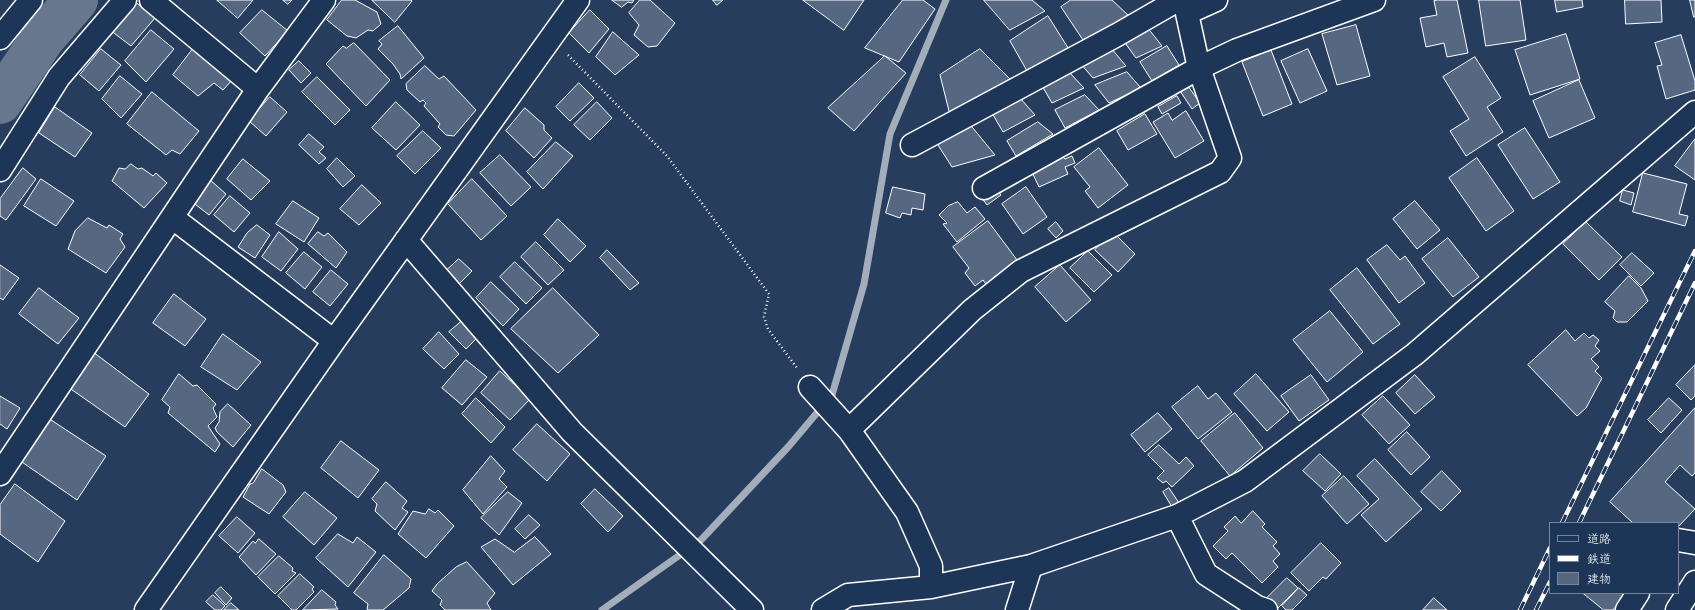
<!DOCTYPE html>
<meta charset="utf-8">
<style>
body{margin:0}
#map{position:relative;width:1695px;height:610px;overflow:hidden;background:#263d5e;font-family:Caveat,"Klee One",sans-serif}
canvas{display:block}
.legend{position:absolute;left:1549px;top:522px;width:130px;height:72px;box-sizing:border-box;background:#1d3557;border:1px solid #77869a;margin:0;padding:5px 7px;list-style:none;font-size:12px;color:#fff}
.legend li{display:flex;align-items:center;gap:8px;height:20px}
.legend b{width:20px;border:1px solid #77869a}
</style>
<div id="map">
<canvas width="1695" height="610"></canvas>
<ul class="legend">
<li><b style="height:5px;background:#1d3557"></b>道路</li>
<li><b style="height:5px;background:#fff"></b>鉄道</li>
<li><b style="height:11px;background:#556781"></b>建物</li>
</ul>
</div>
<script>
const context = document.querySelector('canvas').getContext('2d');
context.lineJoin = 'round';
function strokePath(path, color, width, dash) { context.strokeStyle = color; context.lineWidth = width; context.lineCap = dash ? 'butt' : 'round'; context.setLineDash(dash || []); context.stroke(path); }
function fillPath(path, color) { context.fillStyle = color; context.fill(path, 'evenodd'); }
strokePath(new Path2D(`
 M602 610 701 540 789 446 832 395 864 284 890 134 946 0`), '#a4aebb', 7);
strokePath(new Path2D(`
 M0 102 43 38 76 0`), '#67788e', 44);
const building = new Path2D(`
 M133 0 155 18 131 46 110 30Z
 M217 0H253L238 18Z
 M283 0H292L288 4Z
 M342 0H355L377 12 381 24 373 31 368 30 356 38 347 36 327 20Z
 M372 0H411L412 1 395 22Z
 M612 0H634L632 3 628 2 622 7Z
 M640 0H650L675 23 657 46 648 47 634 35 639 25 629 13Z
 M713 0H723L717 5Z
 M803 0H864L844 30Z
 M903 0H923L935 9 899 62 865 48Z
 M984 0H1032L1045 11 1010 30Z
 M1071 0H1112L1130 17 1083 40 1061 7Z
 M1438 0H1457L1468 53 1447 57 1444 43 1426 47 1420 18 1437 15 1434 1Z
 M1479 0H1520L1526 40 1486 46Z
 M1555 0H1582L1583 7 1557 12Z
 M1625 0H1661L1662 22 1626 24Z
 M1690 0H1695V17H1694Z
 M262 10 288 31 265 56 240 33Z
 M590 10 609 29 589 53 569 33Z
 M1048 16 1070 51 1027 71 1010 41Z
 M1356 25 1370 76 1337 85 1322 34Z
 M398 26 424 58 401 79 400 74 393 64 378 49 382 44 379 41Z
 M1147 27 1162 46 1136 58 1123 40Z
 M151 30 174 49 146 82 125 61Z
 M613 32 639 55 615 75 596 57Z
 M1566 34 1580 79 1530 95 1515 50Z
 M1681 35 1695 81V90L1666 99 1657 66 1662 65 1655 43Z
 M354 43 390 80 366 106 326 64 343 46 346 48Z
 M196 45 234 78 223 90 214 83 198 96 173 75Z
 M1167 46 1179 65 1152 81 1140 62Z
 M1111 48 1126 66 1093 78 1080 63Z
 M101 49 121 65 99 91 80 75Z
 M980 49 1014 83 950 115 940 75Z
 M1308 49 1327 91 1300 103 1281 61Z
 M1271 50 1292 104 1263 116 1242 62Z
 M885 56 906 73 854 131 828 108Z
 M1475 57 1501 98 1487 107 1503 132 1466 156 1450 131 1469 119 1443 77Z
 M299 61 311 73 301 83 289 70Z
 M425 66 439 79 444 76 476 110 454 136 446 135 438 127 440 124 424 106 426 103 423 100 420 102 407 90 406 84Z
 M1069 72 1084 88 1052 103 1041 84Z
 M1127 72 1141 88 1109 103 1095 85Z
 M120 76 142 94 121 118 102 99Z
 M317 77 350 110 335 125 302 92Z
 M1579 80 1595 118 1549 138 1533 101Z
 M579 83 594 98 570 121 556 107Z
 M1188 86 1200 103 1192 109 1180 91Z
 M152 92 199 131 180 154 172 150 166 155 127 124Z
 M1085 95 1099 110 1065 128 1055 110Z
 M1177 96 1181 103 1162 114 1158 107Z
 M270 97 287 112 266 136 249 121Z
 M1020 98 1035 115 1003 132 992 113Z
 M396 102 420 125 396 150 372 128Z
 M597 102 612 118 590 140 574 125Z
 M55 107 92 133 75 157 39 133Z
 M525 108 544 125V130L552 138 534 158 506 131Z
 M1186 111 1204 141 1175 158 1153 122 1168 113 1172 120Z
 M1145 114 1157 134 1128 150 1117 131Z
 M968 122 995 155 952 167 938 145Z
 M1038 122 1053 134 1016 156 1007 141Z
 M1525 128 1560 182 1533 199 1498 145Z
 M423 131 441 148 415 174 397 156Z
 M309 134 324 147 319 152 326 158 319 164 299 145Z
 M1695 139V180L1675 166Z
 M556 142 573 156 543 189 527 172Z
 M1099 148 1128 185 1098 208 1085 191 1090 187 1074 167Z
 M500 155 531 187 511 206 480 173Z
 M1062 156 1065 159 1072 156 1075 163 1065 167 1068 174 1039 187 1031 170Z
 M337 158 355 176 343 187 327 169Z
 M1477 158 1514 211 1486 231 1449 178Z
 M243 159 270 181 251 200 227 179Z
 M131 164 138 169 142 168 153 176 156 173 167 183 144 208 112 181 119 168 125 169Z
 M23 168 36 179 6 220 0 216V199Z
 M1643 173 1687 184 1679 214 1688 216 1685 226 1633 212Z
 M41 179 74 201 56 226 24 206Z
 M209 179 226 194 209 215 191 201Z
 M472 179 507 216 481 240 448 204Z
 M362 185 381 203 359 225 340 209Z
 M893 187 925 194 923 210 912 208 911 215 902 213 900 218 886 213Z
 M995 187 1001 195 987 205 981 197Z
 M1026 187 1047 217 1023 234 1002 204Z
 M1623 190 1634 193 1631 205 1620 201Z
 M230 196 250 213 234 232 214 215Z
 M293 201 319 218 304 242 276 224Z
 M1415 201 1440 230 1417 249 1393 219Z
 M958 202 967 213 975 207 985 219 957 242 943 224 947 223 939 215 948 206Z
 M88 218 107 228 109 225 123 234 120 239 125 247 106 273 68 249 75 231Z
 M558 219 586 246 570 262 544 235Z
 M988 221 1020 264 988 287 983 280 975 286 965 273 969 268 953 247Z
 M1056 222 1063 231 1056 238 1048 229Z
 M1586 222 1622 257 1599 280 1563 244Z
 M257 225 270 235 255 258 238 247 247 233Z
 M279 232 298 249 281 271 262 257Z
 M318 232 324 236 328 233 347 252 336 268 308 244Z
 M1113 232 1135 254 1118 272 1095 250Z
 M1448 238 1479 277 1453 297 1422 259Z
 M536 242 564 270 548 285 521 257Z
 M1387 245 1400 260 1405 256 1425 283 1399 303 1367 260Z
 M607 250 639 283 630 290 600 258Z
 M1088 251 1112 275 1094 292 1070 268Z
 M304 252 322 267 305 289 286 273Z
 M1632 253 1654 273 1641 286 1620 265Z
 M459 259 472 271 458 285 446 271Z
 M515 262 542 288 526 304 500 277Z
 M0 265 19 278 3 300 0 298Z
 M1060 265 1091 300 1066 322 1035 287Z
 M1357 268 1400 324 1373 344 1330 290Z
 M331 270 348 284 330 306 313 292Z
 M1629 276 1641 288 1648 301 1627 322H1617L1613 318 1615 311 1605 302Z
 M491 282 519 309 503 326 476 298Z
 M39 288 79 318 58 344 19 314Z
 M553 288 599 335 558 373 511 329Z
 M174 294 206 319 185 346 153 323Z
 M1330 311 1363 352 1327 382 1293 340Z
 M461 322 477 338 466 349 449 332Z
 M1566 330 1575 341 1584 333 1589 338 1593 335 1599 340 1595 346 1600 351 1591 359 1599 367 1595 371 1602 378 1586 408 1577 416 1528 365Z
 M439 332 459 354 444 369 423 349Z
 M223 334 261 362 237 390 201 367Z
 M93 352 149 394 125 427 68 387Z
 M466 360 487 377 462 405 442 388Z
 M1695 365V396L1691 400 1676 385Z
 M500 371 530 399 510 420 481 393Z
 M179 374 193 386 197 385 216 404 213 408 217 417 208 426 220 444 215 452 168 413 170 407 162 400Z
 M1256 374 1289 412 1267 431 1234 394Z
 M1311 375 1329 400 1299 421 1281 396Z
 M1415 375 1435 397 1415 414 1396 393Z
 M1198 386 1208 399 1216 393 1232 412 1198 439 1172 407Z
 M0 396 20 408 7 429 0 424Z
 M1383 396 1410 425 1389 444 1362 415Z
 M476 398 505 427 491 443 462 414Z
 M1669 398 1682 410 1661 433 1648 420Z
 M228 404 251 425 233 447 217 432 215 428 219 422 220 412Z
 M1695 408V473L1692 476 1680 465 1665 482 1695 509 1678 527V523H1633L1610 502Z
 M1158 413 1172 429 1145 452 1131 435Z
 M1235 413 1263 448 1230 476 1201 441Z
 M48 418 106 456 77 500 19 460Z
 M537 424 570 454 547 481 513 450Z
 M1407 432 1430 457 1411 475 1388 450Z
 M341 441 379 470 358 498 321 468Z
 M1159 445 1179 464 1186 457 1194 466 1172 487 1166 481 1163 483 1157 478 1164 471 1148 455Z
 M1320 454 1341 474 1325 491 1303 471Z
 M491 456 505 471 499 479 507 487 483 514 463 490Z
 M1375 459 1422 509 1386 542 1361 515 1379 499 1357 476Z
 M262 469 283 485 286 492 269 514 243 497 250 484 253 483Z
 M1442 471 1461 491 1441 511 1421 492Z
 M1344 476 1369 504 1347 524 1322 496Z
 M386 482 407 501 402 508 408 512 395 530 375 511 377 504 372 499Z
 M15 484 65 521 38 562 0 534V505Z
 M1169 488 1179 503 1172 507 1163 492Z
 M595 489 623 516 608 532 581 504Z
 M305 492 337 518 314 545 283 517Z
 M508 492 522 503 499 535 481 518Z
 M429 509 435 513 438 510 454 526 426 558 398 534 413 511 425 514Z
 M1253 511 1265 524 1262 527 1277 542 1273 546 1280 554 1273 561 1278 567 1262 583 1232 553 1226 559 1213 546 1228 531 1224 527 1235 516 1241 523Z
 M529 515 540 525 525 539 515 529Z
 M237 517 255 533 238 553 219 536Z
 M338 534 353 543 357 537 376 552 348 587 316 558Z
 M535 537 551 554 513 585 481 547 495 539 514 552Z
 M259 539 276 554 256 575 239 557 253 541 255 543Z
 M1321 543 1341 563 1326 579 1323 577 1309 591 1291 573Z
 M384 555 411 579 409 588 383 610H368L367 609 368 604 354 593Z
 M279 556 293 568 292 571 296 573 275 594 258 577Z
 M467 562 495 593 487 603 491 610H445L440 605 442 600 432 591 437 584 456 567Z
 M300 574 314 587 312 589 314 592 296 610H292L278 596Z
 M1287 578 1298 588 1278 608 1267 598Z
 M221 587 232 598 226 605 215 593Z
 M1299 588 1307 595 1292 610H1286L1282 606Z
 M322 590 336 602 335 605 338 609 303 610Z
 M1583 593H1623L1625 595 1613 610H1604Z
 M213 595 225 606 221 610H215L206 602Z
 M1434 598 1447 610H1423Z
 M231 603 239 610H224Z`);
fillPath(building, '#556781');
strokePath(building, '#fff', 1);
const minor = new Path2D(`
 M151 0 258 89
 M1187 13 1216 0
 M0 38 31 0
 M912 145 1117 35 1178 0
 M0 170 59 77 125 0
 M984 188 1199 68 1237 50 1374 0
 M173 218 334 341
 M406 240 572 432 752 610
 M810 387 849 430 907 512 931 566V587
 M849 430 972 310 1021 271 1220 172 1230 158 1199 68 1184 0
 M0 474 258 89 324 0
 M1177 516 1206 574 1257 607 1266 610
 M1678 540 1695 543
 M146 610 334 341 578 0
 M823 610 848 595 931 587 1031 566 1177 516 1245 481 1415 354 1695 112
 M1017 610 1031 566
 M1627 610 1638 593
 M1677 610 1695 582`);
strokePath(minor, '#fff', 25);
strokePath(new Path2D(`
 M568 55 667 156 769 294 764 317 768 329 797 368`), '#fff', 2.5, [1, 3]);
strokePath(minor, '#1d3557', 22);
const rail = new Path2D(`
 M1562 523 1695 251
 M1579 523 1695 283
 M1520 610 1550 548
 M1536 610 1550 582`);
strokePath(rail, '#fff', 4.5);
strokePath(rail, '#1d3557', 3, [9]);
</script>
